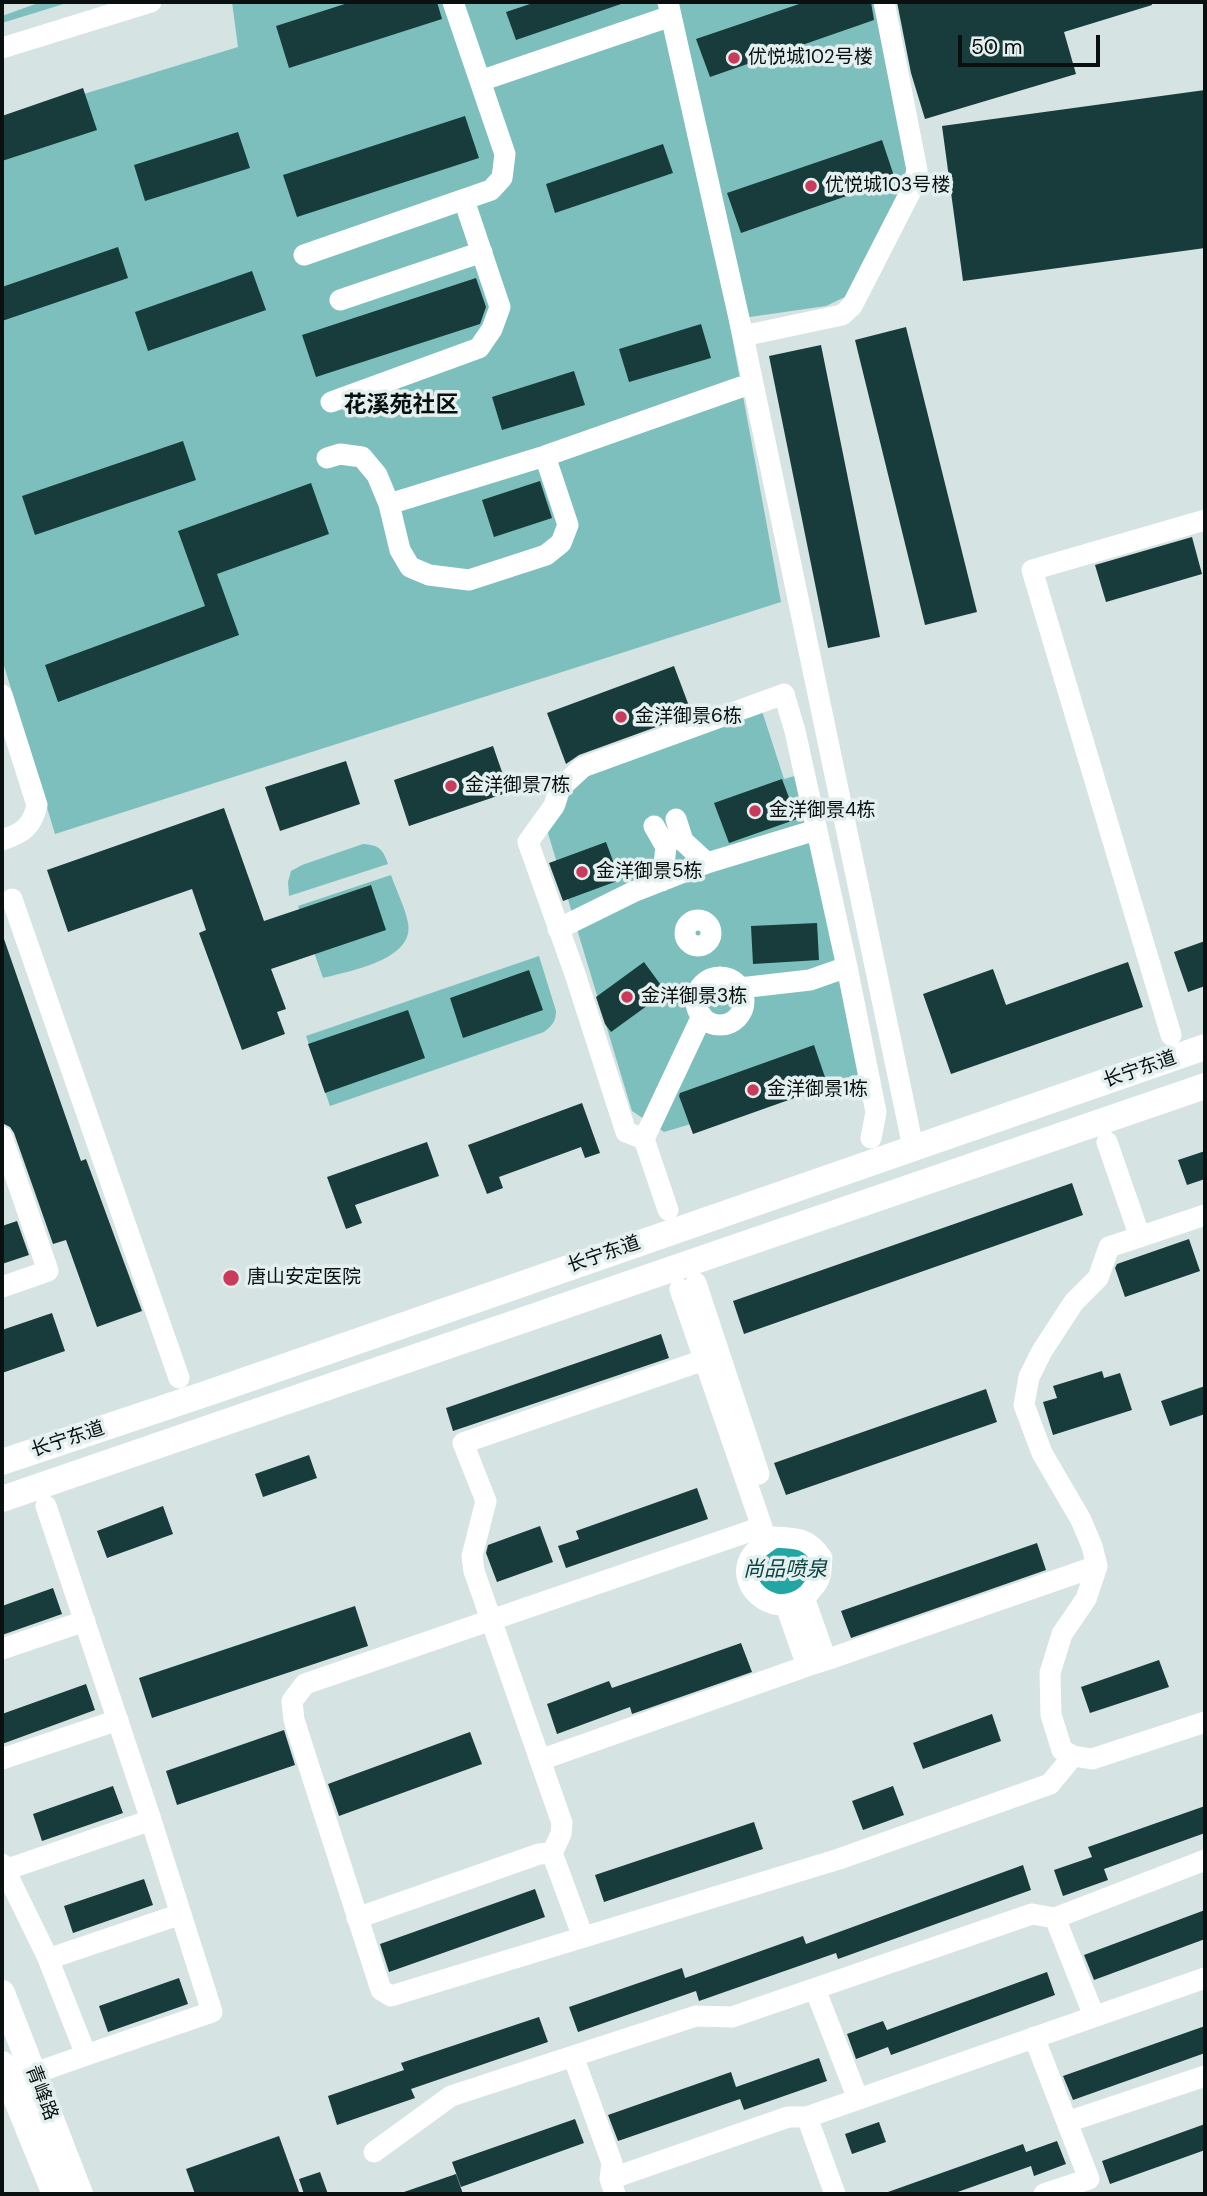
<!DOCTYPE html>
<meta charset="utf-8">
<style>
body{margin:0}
#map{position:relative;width:1207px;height:2196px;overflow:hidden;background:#d5e3e2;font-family:"DM Sans",sans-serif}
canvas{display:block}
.frame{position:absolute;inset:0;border:4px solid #0a0f0f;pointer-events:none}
.scale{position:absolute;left:958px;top:35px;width:142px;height:32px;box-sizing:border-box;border:4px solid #0a0f0f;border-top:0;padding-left:9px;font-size:21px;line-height:24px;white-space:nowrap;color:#0a0f0f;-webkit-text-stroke:5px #e3f0ef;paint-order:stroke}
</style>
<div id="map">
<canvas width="1207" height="2196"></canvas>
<div class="frame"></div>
<div class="scale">50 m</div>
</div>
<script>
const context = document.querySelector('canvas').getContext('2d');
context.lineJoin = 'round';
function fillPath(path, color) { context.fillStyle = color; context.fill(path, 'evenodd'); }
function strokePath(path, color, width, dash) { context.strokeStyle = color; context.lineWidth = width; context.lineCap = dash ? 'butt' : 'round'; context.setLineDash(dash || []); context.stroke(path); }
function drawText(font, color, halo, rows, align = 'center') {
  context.font = font + ' "DM Sans","Noto Sans SC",sans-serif'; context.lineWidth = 7; context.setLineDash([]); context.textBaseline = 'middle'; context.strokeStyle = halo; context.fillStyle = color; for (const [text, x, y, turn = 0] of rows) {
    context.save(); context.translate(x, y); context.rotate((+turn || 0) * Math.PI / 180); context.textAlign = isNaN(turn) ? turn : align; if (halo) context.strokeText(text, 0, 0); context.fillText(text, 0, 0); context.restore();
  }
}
fillPath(new Path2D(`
 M41 2H70L2 23V16Z
 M232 2H876L907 166 905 180 845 297 826 306 729 320 781 602 55 834 2 659V119L238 47Z
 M761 708 784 779 798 775 860 1074 664 1132 632 1111 547 830 565 808 571 789 584 774Z
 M363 844C379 845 383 849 388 864L289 896 288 882 291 871 302 865Z
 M391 875C396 890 405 907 408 923 415 960 349 971 323 978L298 906Z
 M539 956 556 1011C556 1021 552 1026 544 1032L330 1106 306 1036Z`), '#7cbfbc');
fillPath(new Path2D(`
 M786 1545 804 1547 817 1567C800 1591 795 1595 765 1595L753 1566 767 1552Z`), '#23a6a3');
fillPath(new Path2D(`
 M351 2H437L442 19 289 68 276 26Z
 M536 2H621V4L516 40 506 12Z
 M805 2H871L874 20 710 77 696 39Z
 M897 2H1151L1152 5 1064 32 1076 74 925 119 911 73Z
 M83 88 97 130 2 161V116Z
 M1205 90V248L963 281 942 126Z
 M465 116 479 158 297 217 283 175Z
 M238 132 250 168 145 201 134 165Z
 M882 140 895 179 741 233 727 193Z
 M663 144 673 173 555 213 546 184Z
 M118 247 128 278 2 321V287Z
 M252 271 266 310 148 351 135 312Z
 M476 278 486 307 480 324 316 377 302 335Z
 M701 324 711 358 629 382 619 349Z
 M906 327 977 612 925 625 855 340Z
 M821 345 880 637 828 648 769 356Z
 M574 371 585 405 502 430 492 397Z
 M183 441 196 480 35 535 22 496Z
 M540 481 552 518 494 537 482 500Z
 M311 483 329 534 217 574 239 635 58 702 45 665 205 606 178 531Z
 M1192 537 1202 574 1106 602 1095 565Z
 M674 666 692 714 579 755 566 764 547 713Z
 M493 746 509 792 409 826 394 780Z
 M346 761 360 804 280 831 265 787Z
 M782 779 797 819 729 843 714 803Z
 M224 808 264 921 371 885 386 930 271 969 286 1009 277 1012 285 1034 242 1050 199 933 206 930 192 889 68 932 47 870Z
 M606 842 620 880 563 901 549 863Z
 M817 923 819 960 753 964 751 926Z
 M2 939H4L81 1161 86 1159 142 1311 97 1327 66 1240 53 1244 14 1133 10 1127 4 1124 2 1117Z
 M1205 941V986L1188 992 1174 952Z
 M644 962 666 992 611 1032 605 1024 596 997Z
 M1128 962 1143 1007 951 1074 923 994 993 969 1006 1005Z
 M529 970 543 1010 463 1038 450 998Z
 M408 1010 425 1058 325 1093 308 1044Z
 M814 1045 828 1086 693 1134 679 1096 680 1093Z
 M582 1103 600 1153 585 1158 581 1147 499 1177 503 1188 487 1194 468 1145Z
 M427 1142 439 1176 355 1205 362 1223 346 1229 327 1177Z
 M1205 1151V1179L1187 1185 1178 1160Z
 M1072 1183 1083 1215 744 1334 733 1301Z
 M17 1221 29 1255 2 1264V1226Z
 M1189 1239 1200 1271 1125 1297 1115 1268 1117 1264Z
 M52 1313 65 1351 2 1373V1330Z
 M661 1334 669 1358 453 1431 446 1408Z
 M1102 1371 1104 1378 1120 1373 1132 1410 1053 1435 1043 1402 1057 1398 1053 1386Z
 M1205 1386V1414L1170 1426 1161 1401Z
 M986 1389 997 1422 786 1495 774 1463Z
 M309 1455 317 1478 263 1497 255 1474Z
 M697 1488 708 1519 566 1568 558 1546 579 1539 576 1531Z
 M163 1506 173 1534 107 1558 97 1531Z
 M540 1526 553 1562 497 1582 486 1553 488 1545Z
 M1037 1543 1046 1570 851 1638 841 1611Z
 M53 1588 62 1614 2 1635V1606Z
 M355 1606 368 1646 152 1718 139 1678Z
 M741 1643 752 1672 632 1714 630 1707 557 1734 547 1704 609 1681 612 1688Z
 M1159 1660 1169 1687 1090 1713 1081 1687Z
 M86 1684 95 1710 2 1744V1714Z
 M992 1714 1001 1741 923 1769 913 1743Z
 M284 1730 295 1765 177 1805 166 1771Z
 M470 1732 482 1764 339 1816 328 1784Z
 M113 1786 123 1813 42 1841 33 1814Z
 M893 1786 904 1815 863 1830 852 1801Z
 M1205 1806V1833L1104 1869 1108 1880 1063 1896 1054 1870 1092 1857 1088 1847Z
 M754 1822 763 1849 604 1902 595 1875Z
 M1023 1865 1031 1890 838 1959 836 1953 699 2001 696 1991 578 2032 569 2007 682 1968 685 1978 803 1936 806 1944Z
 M144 1879 153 1905 73 1933 64 1906Z
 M535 1889 545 1917 389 1972 380 1944Z
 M1205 1910V1939L1094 1980 1084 1955Z
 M1047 1972 1055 1995 891 2055 888 2047 856 2059 847 2034 883 2021 887 2030Z
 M179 1978 188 2004 108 2032 99 2006Z
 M539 2017 548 2042 411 2089 415 2098 337 2125 328 2096 404 2070 401 2063Z
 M1205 2026V2053L1073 2100 1063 2076Z
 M819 2058 827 2081 744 2110 740 2099 618 2141 608 2115 731 2072 736 2087Z
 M575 2119 584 2143 461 2187 452 2162Z
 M879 2122 886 2142 852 2154 845 2134Z
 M1205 2124V2150L1110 2184 1102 2161Z
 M279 2136 299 2192 291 2194H195L186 2169Z
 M1057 2141 1066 2164 1034 2176 1031 2166 952 2194H889L888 2192 1023 2144 1026 2152Z
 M320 2172 328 2194H304L299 2179Z
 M456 2174 463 2194H404V2192Z`), '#173c3b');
strokePath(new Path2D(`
 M668 2 743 336 913 1147
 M2 48 151 2
 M480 81 671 16
 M304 255 491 190 502 178 505 154 453 2
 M340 300 482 252
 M743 336 842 315 852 306 913 187 917 170 884 2
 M331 402 479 348 492 329 500 307 464 200
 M327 458 340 454 362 457 377 475 389 504 400 550 410 567 429 575 469 580 546 555 561 543 568 525 545 456
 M389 504 545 456 741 387
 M2 695 37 805C32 827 23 833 2 840
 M676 819 683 841 707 863
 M654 826 666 847 662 881
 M12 899 179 1378
 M685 933a13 13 0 1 1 26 0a13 13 0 1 1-26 0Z
 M558 929 633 892 707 863 816 830
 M696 1001a24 24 0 1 1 48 0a24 24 0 1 1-48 0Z
 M740 988 810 980 847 967
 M1171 1035 1032 570 1205 520
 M2 1137 48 1271 2 1287
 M644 1139 702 1016
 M1107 1142 1140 1237
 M668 1210 644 1139 626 1132 575 974 528 842 554 806 559 789 583 767 784 694 795 731 847 967 876 1112 871 1138
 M1205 1215 1109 1247 1098 1278 1074 1302 1042 1351 1029 1377 1024 1405 1042 1453 1081 1520 1092 1546 1097 1566 1086 1599 1062 1634 1050 1673 1051 1715 1062 1750 1073 1756 1092 1759 1205 1722
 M696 1283 759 1474
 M680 1289 762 1527 305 1684 292 1701 294 1720 381 1990 391 1996 839 1859 1050 1784 1073 1756
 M46 1506 151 1820 212 2012 86 2055
 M773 1537C796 1538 808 1537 822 1558 821 1564 822 1573 819 1579 819 1580 814 1588 813 1588 785 1628 729 1589 752 1555 757 1548 767 1543 773 1537Z
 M786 1606 807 1666 826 1660 805 1600
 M2 1649 85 1621
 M826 1660 1097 1566
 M2 1759 118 1720
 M540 1760 807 1666
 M2 1864 47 1956 86 2055 21 2078
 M5 1870 151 1820
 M357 1918 539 1854 552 1853
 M1055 1918 1094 2016
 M583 1937 552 1853 561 1834 562 1823 474 1571 472 1556 486 1501 463 1443 704 1360
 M48 1959 181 1914
 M815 1989 858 2099
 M1034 2037 1089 2179 1044 2194
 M573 2056 612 2163 610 2179 615 2194
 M1067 2122 1205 2076
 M374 2152 451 2096 696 2016 732 2017 1032 1914 1055 1918 1205 1860
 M610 2179 788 2117H807
 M835 2194 807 2117 1205 1978`), '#fff', 21);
strokePath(new Path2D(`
 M2 1462 214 1391 1205 1047
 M2 1499 1205 1086
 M2 1993 80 2194
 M2 2064 55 2194`), '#fff', 26);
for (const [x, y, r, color] of [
 [734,58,7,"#ca3a5a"],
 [811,186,7,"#ca3a5a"],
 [621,717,7,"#ca3a5a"],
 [451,786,7,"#ca3a5a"],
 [755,811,7,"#ca3a5a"],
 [582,872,7,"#ca3a5a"],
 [627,997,7,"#ca3a5a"],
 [753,1090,7,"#ca3a5a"],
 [231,1278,9,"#ca3a5a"]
]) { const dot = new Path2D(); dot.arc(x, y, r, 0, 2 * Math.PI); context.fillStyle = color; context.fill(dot); strokePath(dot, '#e3f0ef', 2.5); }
drawText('19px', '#0a0f0f', '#e3f0ef', [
 ["优悦城102号楼",748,58],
 ["优悦城103号楼",825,186],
 ["金洋御景6栋",635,717],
 ["金洋御景7栋",465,786],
 ["金洋御景4栋",769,811],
 ["金洋御景5栋",596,872],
 ["金洋御景3栋",641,997],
 ["金洋御景1栋",767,1090],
 ["唐山安定医院",247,1278]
], 'left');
drawText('19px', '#0a0f0f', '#e3f0ef', [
 ["长宁东道",1140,1070,-19],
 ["长宁东道",604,1255,-19],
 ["长宁东道",68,1440,-18],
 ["青峰路",41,2093,69]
]);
drawText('italic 21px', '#0b4341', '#e3f0ef', [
 ["尚品喷泉",785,1570]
]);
drawText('bold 23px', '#0a0f0f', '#e3f0ef', [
 ["花溪苑社区",401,406]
]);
</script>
